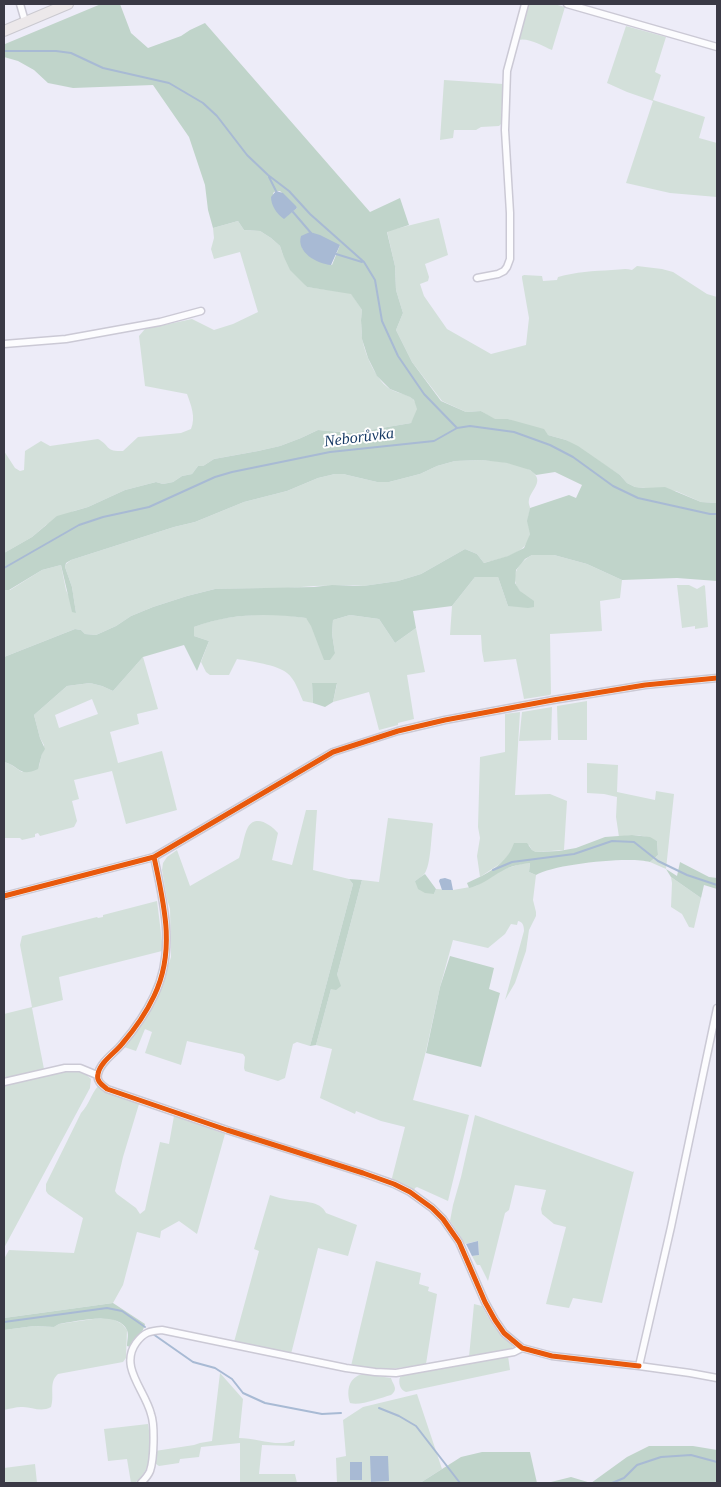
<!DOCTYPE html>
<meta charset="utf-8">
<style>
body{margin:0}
#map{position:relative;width:721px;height:1487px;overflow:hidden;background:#edecf8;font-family:Georgia,serif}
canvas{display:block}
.frame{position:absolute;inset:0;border:5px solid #3a3945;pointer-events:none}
</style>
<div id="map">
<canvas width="721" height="1487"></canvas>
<div class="frame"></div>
</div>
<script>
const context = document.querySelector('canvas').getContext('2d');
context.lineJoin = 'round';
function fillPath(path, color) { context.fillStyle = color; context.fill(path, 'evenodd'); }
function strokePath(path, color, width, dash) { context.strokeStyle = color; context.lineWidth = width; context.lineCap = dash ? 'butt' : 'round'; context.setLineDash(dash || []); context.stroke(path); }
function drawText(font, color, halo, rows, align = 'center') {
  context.font = font + ' Georgia,serif'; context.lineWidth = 4; context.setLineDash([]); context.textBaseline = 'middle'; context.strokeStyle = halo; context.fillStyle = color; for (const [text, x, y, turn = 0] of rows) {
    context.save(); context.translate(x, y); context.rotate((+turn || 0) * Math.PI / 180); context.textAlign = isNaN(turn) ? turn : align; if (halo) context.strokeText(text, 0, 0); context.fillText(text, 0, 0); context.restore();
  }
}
fillPath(new Path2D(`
 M528 4H554L565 7 552 50C543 46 528 37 518 40Z
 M626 26 666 37 655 72 661 75 653 100 705 117 699 138 717 143V197L670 193 626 183 653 101 627 92 607 83Z
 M444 80 503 84 501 124 499 126 481 127 476 130H454L453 138 440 140Z
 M439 218 448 255 425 264 429 277 428 281 420 284 424 296 447 329 491 354 526 345 529 318 522 278V276L524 275 542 276 543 281 557 280 558 277C576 272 593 271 612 270 619 270 625 268 632 270L637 266 662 269 673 272 707 294 717 297V503L701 502 676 491 635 487 627 483 620 475 566 440 548 435 508 419 495 420 481 411 466 412 442 401 412 362 396 330 403 313 396 290 395 266 387 231Z
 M238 221 244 230 260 231 271 238 280 246 283 255 307 287 351 293 362 310C361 319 361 328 362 337 364 353 377 383 392 390 399 394 411 394 415 402 420 409 415 417 411 423L352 433 318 430 301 438 280 446 258 451 214 459 203 466H198L192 474 182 476 173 482 163 484 156 482 125 490 88 507 74 511 46 525 32 537 4 553V451L15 468 20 471 24 470 25 451 41 441 50 446 98 439C110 445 105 452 123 451L138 437 181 433 191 429C196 417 191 405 187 394L145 386 139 336 145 329 192 319 214 330 233 324 258 312 240 252 214 259 211 249 214 238 213 228Z
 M482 460C495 461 529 463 536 476 541 484 530 492 529 500 528 503 530 506 530 508 530 512 528 516 528 519 527 524 531 530 530 534 527 555 501 558 484 563L477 554 465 549 421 574 398 581 363 586 353 585 314 586 288 588 215 589 187 596 153 607 131 616 116 626 96 635 85 634 81 630 75 629 4 657V590H10L42 570 61 565 66 590 76 613 72 587 65 567 66 564 71 560 174 527 195 522 244 502 287 491 318 478 335 474H343L377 482H389L420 474 437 466 455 461Z
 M532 555H554L587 564 622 580 620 598 600 601 602 631 550 634 551 694 550 695 524 699 516 659 484 662 482 651 481 635H450L452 606 475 577H498L508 606 533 601C509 589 509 568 532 555Z
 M677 585H689L697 589 704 585 705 586 708 627 695 629V626L682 628Z
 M277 614 306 618 335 653 332 634 333 620 350 615 379 619 395 643 416 628 425 672 407 675 414 719 398 723V725L379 730 369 692 333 702 337 684 312 683 313 703 303 701C299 692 295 679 287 673 278 665 250 661 237 659L229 675H210L206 672 201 662 209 641 194 636V627C223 616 246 615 277 614Z
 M143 657 158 709 137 714 139 724 110 732 118 763 162 751 177 810 126 824 112 771 74 780 79 799 72 801 77 821 74 827 40 836 38 833 35 834V837L22 840 20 838H4V762L10 764 22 772 39 766 44 745 40 738 34 715 67 686 90 683 102 686 113 691ZM92 699 98 714 59 728 55 715Z
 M587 701V740H558L557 706Z
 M552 707 551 740 519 741 522 712Z
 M520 712 515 795 550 794 567 801 564 850 536 852 532 850 529 845 511 851 504 861 480 877 477 856 480 838 478 827 480 757 505 752V714Z
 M587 763 618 765 617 792 655 800 656 791 674 794 666 869 650 862 658 855 657 841C645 835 633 834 619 837L616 817 617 797 604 794 587 793Z
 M306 810H317L313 870 349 879 353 884 310 1046 297 1042 293 1044 285 1078 278 1081 245 1071 244 1068 245 1057 243 1054 187 1041 181 1065 145 1053 152 1032 145 1029 136 1051 124 1047 144 1022 158 997 171 957 170 909 167 899 162 870 163 863 167 857 177 850 190 886 239 858C242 850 244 834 248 827 256 814 271 825 278 833L272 860 292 865Z
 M388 818 432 823 433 824C431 837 431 863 425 873 423 876 418 879 415 881L434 894 436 889 453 890 476 886 504 869 521 864 530 863 529 872 536 875 533 900 536 912V916L529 930 526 951 515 983 505 1000 524 931C524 926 523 922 518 921L517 925 511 924 505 934 488 948 453 940 440 987 426 1051 413 1100 469 1115 448 1201 417 1187 415 1188 414 1191 394 1182 392 1178 405 1127 381 1121 356 1111 355 1114 320 1098 332 1049 316 1045 331 989 337 980V975L362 880 379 882Z
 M671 877 701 898 694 928 689 927 682 914 671 907 672 883Z
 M157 901 162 941V951L59 977 63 1000 32 1008 44 1069 4 1078V1034L5 1033 4 1014 32 1007 20 945 22 936 97 917 98 918 103 917V915Z
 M70 1070C78 1071 86 1073 91 1079L90 1088 4 1248V1085Z
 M98 1086 106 1092 139 1104 123 1157 115 1191 117 1194 136 1208 140 1214 145 1210 160 1142 169 1144 174 1116 225 1134 197 1234 179 1221 161 1231 160 1238 137 1232 123 1285 113 1303 4 1318V1259L9 1250 74 1253 83 1218 48 1194 46 1191V1184L81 1113C89 1105 91 1094 98 1086Z
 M475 1115 633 1172 634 1171 602 1303 573 1298 569 1308 546 1304 566 1227 554 1224 542 1214 541 1209 546 1190 515 1185 509 1210 505 1213 488 1281 480 1265H477L472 1256 479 1255 478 1241 465 1244 450 1221 453 1205 461 1177Z
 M270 1195C276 1197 283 1199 290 1200 302 1202 320 1200 326 1213L357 1225 348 1256 318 1248 291 1354 234 1342 259 1251 254 1249Z
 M376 1261 421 1273 419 1284 429 1287 428 1291 437 1294 426 1364 384 1370 351 1366Z
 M474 1304 482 1306C490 1322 499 1335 513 1346L512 1349 469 1357Z
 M111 1318 122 1324 127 1330 126 1358 123 1362 58 1374C48 1383 55 1395 51 1407 40 1413 31 1406 21 1407 16 1407 9 1409 4 1410V1330L34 1326 54 1327 59 1324 93 1319Z
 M508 1356 510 1370 406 1392C400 1390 398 1383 400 1377L406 1374Z
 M220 1373 243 1399 239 1438C256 1438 280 1448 295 1440L294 1446 262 1445 259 1474H295L297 1483H240V1443L201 1447 199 1457 180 1459 179 1463 159 1466 156 1464 155 1451 194 1445 200 1443 212 1441Z
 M363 1374 391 1378C393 1385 399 1389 391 1395 380 1398 361 1406 350 1403 346 1390 349 1377 363 1374Z
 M417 1394 442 1469 420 1483H337L336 1458 346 1456 343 1420 363 1407Z
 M148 1424C152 1447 153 1468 135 1483H131L127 1459 108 1461 104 1429Z
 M35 1464 37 1483H4V1468Z`), '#d3e0da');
fillPath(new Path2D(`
 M101 4H120L131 33 148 48 181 36 190 30 205 23 370 212 400 198 409 225 387 232 395 266 396 290 403 313 396 330 412 362 441 401 466 412 481 411 495 419H508L544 429 548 435 566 440 578 446 620 475 627 483 635 487 644 488 665 487 701 502 717 503V581L677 578 622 580 587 564 554 555H532L525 559 516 570 515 583 520 591 534 601V607L528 608 508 606 498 577H475L452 606 413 611 416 628 395 643 379 619 350 615 333 620 332 634 335 653 330 660H324L311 626 306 618C267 613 231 613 194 627V636L209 641 197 671 184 645 143 657 113 691 102 686 90 683 67 686 34 715 40 738 45 749 42 754 38 769C19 778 20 766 4 762V657L75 629 81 630 85 634 96 635 116 626 131 616 153 607 187 596 215 589 314 587 332 585 363 586 398 581 421 574 465 549 477 554 484 563 508 556 524 548 530 534 527 521 530 508 569 495 576 498 582 485 555 472 536 475 530 470 507 463 482 460 455 461 437 466 420 474 389 482H377L343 474H335L318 478 287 491 244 502 195 522 174 527 71 560 66 563 65 567 72 587 76 613 72 612 61 565 42 570 9 590H4V553L32 537 57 516 88 507 125 490 156 482 163 484 173 482 182 476 192 474 198 466H203L214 459 258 451 280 446 301 438 318 430 352 433 411 423 417 409 414 400 410 397 390 389 377 376 368 358 362 339 361 320 362 310 351 294 307 287 290 270 283 255 280 246 271 238 260 231 244 230 238 221 213 228 208 210 205 185 189 137 153 85 73 88 48 83 34 70 18 61 4 57V45L5 44ZM276 191H280L297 208 284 218 273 193ZM340 245 332 265 302 248Z
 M312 683H337L333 702 325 707 313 703Z
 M632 835 650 837 657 841 658 855 650 862C630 856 554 864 536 875L529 872 530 863C521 864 510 866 502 871 491 877 482 885 469 888L467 883C487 874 507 864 514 843H527L532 850 536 852 559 851 576 848 605 837Z
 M680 862 709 877 717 878V889L704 885 701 898 671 877 666 869 677 876Z
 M425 874 436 889 434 894 425 893 418 889 415 881Z
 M349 879 362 880 337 975 341 986 336 990 331 989 316 1045 310 1046 353 884Z
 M450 956 494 968 489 989 500 993 481 1067 426 1053 440 987Z
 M113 1303 145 1324 143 1330 130 1347 127 1346C127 1341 129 1335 127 1330 118 1310 75 1322 59 1324L54 1327 34 1326 4 1330V1318Z
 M649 1446H693L717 1450V1483H547L571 1477 591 1483 627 1457Z
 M482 1452H530L537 1483H420L461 1457Z`), '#c0d4ca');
fillPath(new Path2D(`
 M276 191 283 193 296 206 297 208 284 219C277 214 271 206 271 197Z
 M310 232 320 235 340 245 331 265C317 264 296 252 301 236Z
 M445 878 451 880 453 890H442L439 881 440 879Z
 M478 1241 479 1255 472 1256 466 1244Z
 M370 1456H388L389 1481 371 1482Z
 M350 1462H362V1480H350Z`), '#a8bad4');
strokePath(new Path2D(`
 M4 51H56L71 53 103 68 169 83 203 103 217 116 247 155 268 175 289 191 310 214 364 262 375 280 382 321 398 356 424 394 457 428
 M269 177 277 193
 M293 212 311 233
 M336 254 362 262
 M4 568 79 525 103 517 149 507 215 477 232 472 330 452 434 441 457 428 470 426 514 432 550 445 573 457 613 486 638 498 710 514H717
 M493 870 512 862 574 854 612 841 634 842 658 861 687 875 717 885
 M4 1322 107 1308 122 1311 145 1327
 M153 1334 193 1362 215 1368 232 1379 243 1393 265 1403 322 1414 341 1413
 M379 1408 399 1416 416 1426 460 1483
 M612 1483 624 1478 637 1465 661 1457 691 1455 717 1462`), '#a8bad4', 2);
const street = new Path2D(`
 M20 4 25 21
 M567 4 717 47
 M477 278 498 274 504 271 507 267 510 259V213L505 130 507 71 525 4
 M4 344 66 339 160 322 201 311
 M154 857C164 904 176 951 154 996 146 1013 134 1030 122 1044 115 1053 100 1062 98 1074 96 1081 102 1085 107 1089L227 1130 363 1173 394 1184 410 1192 432 1208 443 1219 452 1232 459 1242 485 1302 495 1320 504 1333 522 1348 552 1356 639 1366
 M4 896 154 857 333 752 398 731 445 720 553 700 645 685 717 678
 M717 1008 671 1227 639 1366 690 1373 717 1378
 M4 1082 65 1068H80L97 1075
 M141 1483C145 1479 148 1476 150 1471 154 1460 155 1425 151 1414 145 1390 119 1367 136 1343 144 1332 150 1331 162 1330L346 1368 375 1372 396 1373 514 1352 522 1348`);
const primary = new Path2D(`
 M4 31 68 4`);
strokePath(street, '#cbc9d5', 9);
strokePath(primary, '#cac9d0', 12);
strokePath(street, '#fcfcfe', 6);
strokePath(primary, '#ece8ea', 10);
strokePath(new Path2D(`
 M154 857C164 904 176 951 154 996 146 1013 134 1030 122 1044 115 1053 100 1062 98 1074 96 1081 102 1085 107 1089L227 1130 363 1173 394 1184 410 1192 432 1208 443 1219 452 1232 459 1242 485 1302 495 1320 504 1333 522 1348 552 1356 639 1366
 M4 896 154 857 333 752 398 731 445 720 553 700 645 685 717 678`), '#e8590c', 5);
drawText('italic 16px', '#173a65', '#fff', [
 ["Neborůvka",359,438,-7]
]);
</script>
